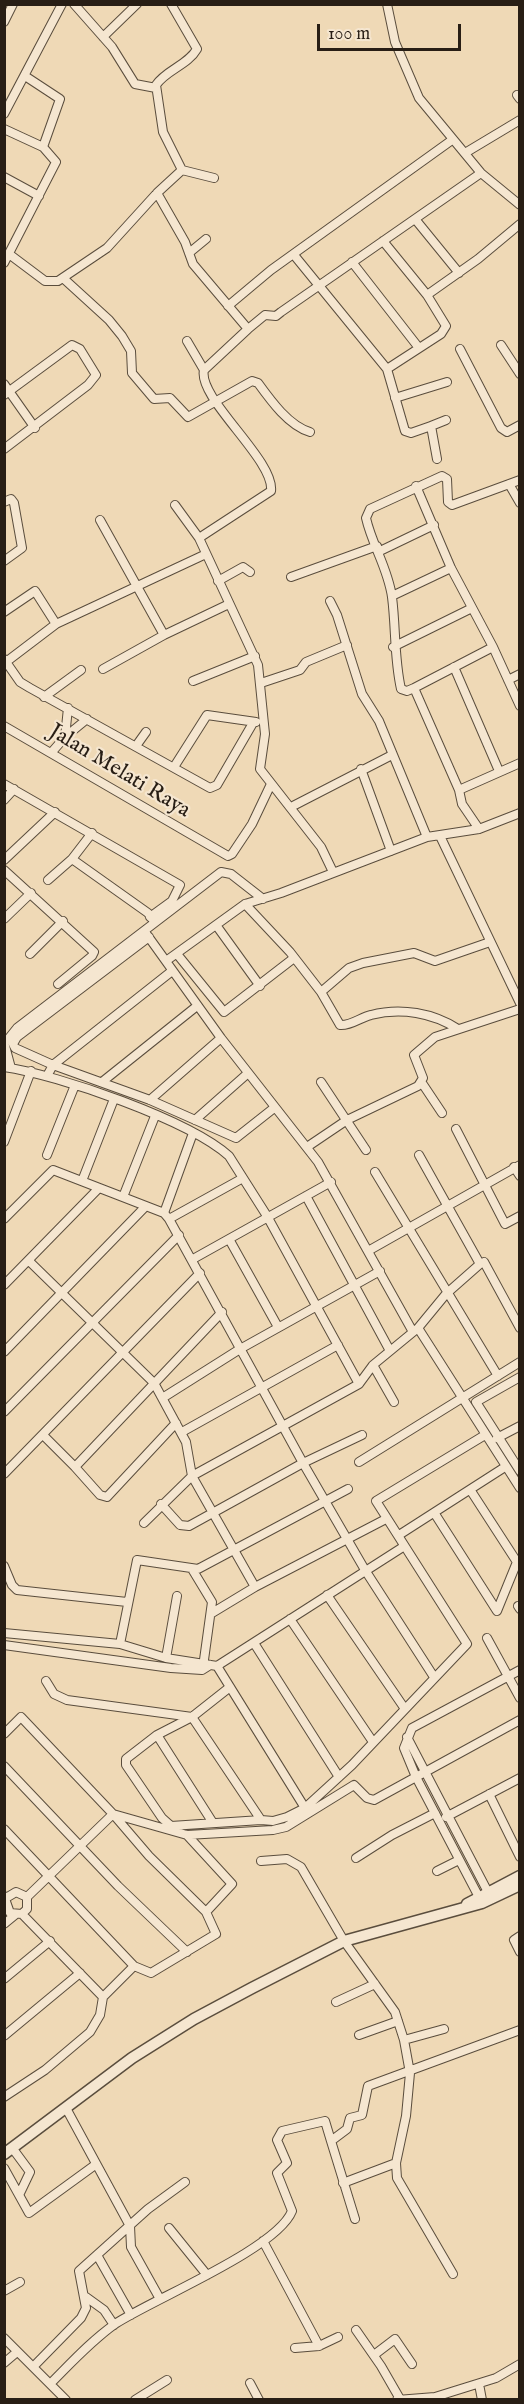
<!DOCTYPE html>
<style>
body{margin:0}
#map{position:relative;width:524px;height:2404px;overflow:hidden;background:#efd9b6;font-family:"IM FELL English",serif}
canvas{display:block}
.frame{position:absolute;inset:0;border:6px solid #281e15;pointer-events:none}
.scale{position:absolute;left:317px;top:24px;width:144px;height:27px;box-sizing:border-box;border:3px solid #281e15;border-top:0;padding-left:8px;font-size:18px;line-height:21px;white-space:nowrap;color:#281e15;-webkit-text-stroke:4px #f5e6d0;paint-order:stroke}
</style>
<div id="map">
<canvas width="524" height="2404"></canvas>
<div class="frame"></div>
<div class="scale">100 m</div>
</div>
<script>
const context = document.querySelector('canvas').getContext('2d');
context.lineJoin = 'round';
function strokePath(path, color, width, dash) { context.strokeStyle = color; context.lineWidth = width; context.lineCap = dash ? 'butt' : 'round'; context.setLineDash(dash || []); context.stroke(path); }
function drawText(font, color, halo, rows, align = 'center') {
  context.font = font + ' "IM FELL English",serif'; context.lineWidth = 4.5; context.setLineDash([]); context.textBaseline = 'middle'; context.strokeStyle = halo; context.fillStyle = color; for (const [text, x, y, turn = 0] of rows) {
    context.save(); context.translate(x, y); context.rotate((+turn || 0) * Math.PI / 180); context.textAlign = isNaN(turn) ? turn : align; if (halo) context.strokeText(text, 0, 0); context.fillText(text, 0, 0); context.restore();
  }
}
const minor = new Path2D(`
 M74 4 112 47 135 84 156 88
 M387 4 395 42 419 98 481 173 520 205
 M4 22 13 4
 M103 37 137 4
 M25 76 60 99 43 147
 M517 95 520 99
 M4 114 62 4
 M4 129 43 147 56 162 4 263
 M465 153 520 120
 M182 170 214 178
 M4 177 39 196
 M157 193 185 242 193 264 248 329 204 370C197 398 275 460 271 491L199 538 258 665 265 734 260 769 321 847 333 872
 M415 219 459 273
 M383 241 427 295 446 326 441 334 387 369
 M189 253 206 239
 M9 254 45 281H58L107 248 157 193 182 170 163 132 156 85C166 70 188 65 197 49L171 4
 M294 255 387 369 405 431 411 433 431 426 437 459
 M352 262 419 348
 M63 278 109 320 122 336 131 351 132 373 154 399 170 398 188 417 252 381 258 383C271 401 289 426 310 432
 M427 295 478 259 520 224
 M228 306 271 270 452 140
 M248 329 265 315 276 316 281 312 481 173
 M187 341 204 370
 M501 345 520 374
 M460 349 501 428 507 432 520 425
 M4 384 35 428
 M4 395 72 345 80 349 96 375 88 385 4 449
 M395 398 447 382
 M431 426 446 420
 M509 484 520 503
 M416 486 451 568 493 647 520 706
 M4 502 11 499 14 503 22 548 4 561
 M175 505 199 538
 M100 520 164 635
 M380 551 434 525
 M291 577 377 546
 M218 581 243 567 250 572
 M392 596 451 568
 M330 601 337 615 362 694 379 721 427 837
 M4 612 35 591 56 624
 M393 647 472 608
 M493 647 414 688 407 691 401 689C394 658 396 628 392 597 388 568 372 545 366 518L370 509 442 476 447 479 448 502 452 505 520 480
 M4 659 20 682 30 688 210 788 217 785 253 723
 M6 662 56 624 206 554
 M454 667 499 771
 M103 669 164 635 229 604
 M508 680 520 674
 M193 681 255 656
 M261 683 300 670 306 662 347 645
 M414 688 459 790
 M44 697 81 670
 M4 726 228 856 232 854 252 824 271 784
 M65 737 68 708
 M136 746 146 732
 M51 753 65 737 87 719
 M174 767 207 715 256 722
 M361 769 391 851
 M4 784 180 885 172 901 150 917
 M4 800 14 789
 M291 807 392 755
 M479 829 462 804 459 790 520 763
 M440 836 520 1003
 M72 859 148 913 153 920
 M4 860 55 812
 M4 870 94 952 92 956 58 984
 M48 880 72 859 92 833
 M245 904 290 952 321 992 340 1025C351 1026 361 1017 371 1015 401 1007 433 1013 458 1029
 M4 919 31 893
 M216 925 260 986
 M145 932 221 1038 318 1162 413 1332
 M149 937 17 1037 13 1044 15 1048 53 1065 150 1100 236 1138 274 1108
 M30 954 63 921
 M177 954 224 1012 294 958
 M166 961 245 904 281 893 427 837 479 829 520 813
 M321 992 349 968 363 963 414 953 435 961 490 942
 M4 1042 11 1068
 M5 1043 17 1028 221 872 231 874 263 899
 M4 1067C59 1075 189 1120 229 1156L267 1216 359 1384
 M47 1076 53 1065 172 971
 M102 1082 197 1006
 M321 1082 366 1150
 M422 1083 442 1113
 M150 1100 221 1038
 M195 1120 247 1074
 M456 1129 505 1224 520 1216
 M4 1142 31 1071
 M307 1147 347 1120 418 1086 423 1078 414 1055 435 1037 520 1009
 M47 1155 75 1085
 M419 1155 480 1264
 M514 1167 520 1176
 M375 1172 498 1376
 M82 1181 114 1099
 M306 1196 389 1349
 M123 1197 155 1116
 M164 1213 193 1133
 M4 1219 53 1170 164 1213 169 1219 303 1463 365 1570 434 1677
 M169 1219 243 1178
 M229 1239 278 1327
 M368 1251 520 1165
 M193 1259 331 1182
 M29 1261 154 1383 186 1442 192 1476 255 1587
 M4 1285 99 1188
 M418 1328 520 1488
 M4 1352 145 1207
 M373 1365 394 1402
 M520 1377 476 1402 520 1471
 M164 1397 240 1349 380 1271
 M4 1412 179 1235
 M182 1432 338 1345
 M43 1435 75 1467 222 1312
 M497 1438 520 1426
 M359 1462 520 1362
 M75 1467 100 1495 107 1497 176 1423
 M4 1474 200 1273
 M161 1504 180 1525 189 1526 303 1463 362 1435
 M435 1514 497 1611 517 1562 471 1491
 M144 1523 192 1476 359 1384 373 1365 418 1328 446 1294 480 1264 484 1262 520 1328
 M399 1535 505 1467
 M4 1566 12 1585 17 1590 127 1602
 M192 1569 212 1602 203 1667
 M327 1595 405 1709
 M518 1606 520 1609
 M212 1613 255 1587 384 1520
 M290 1619 373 1742
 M4 1633 120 1644 166 1658 217 1666 403 1547
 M487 1638 520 1698
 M254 1643 339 1777
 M120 1644 137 1560 198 1569 348 1489
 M4 1645 171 1668 202 1670 210 1665
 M166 1658 177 1596
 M217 1666 305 1808
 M46 1681 54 1694 67 1700 192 1717 261 1820 171 1826 162 1818 126 1765V1759L157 1735 192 1717 230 1687
 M4 1734 21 1717 113 1814 149 1856 206 1912 216 1934 151 1973 134 1966 4 1829
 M157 1735 213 1823
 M407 1737 490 1896
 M4 1766 118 1886 187 1952
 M489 1794 520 1857
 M446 1817 520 1778
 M261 1820 273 1821 287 1817 305 1808 352 1765 467 1644 376 1501 485 1435
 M187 1835 232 1884 206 1912
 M356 1858 392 1835 435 1813
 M261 1861 287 1859 301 1867 344 1941 395 2012 404 2040 410 2073 406 2116 396 2163 397 2178 453 2274
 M437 1871 459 1860
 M4 1896 10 1913 22 1914 27 1909V1897L16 1892 6 1898
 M27 1897 113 1814 187 1835 273 1830 286 1827 354 1785 367 1798 374 1800 520 1720
 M481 1901 416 1777 404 1748 412 1728 520 1670
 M22 1914 103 1997
 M4 1924 15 1915
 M520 1936 514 1940 520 1952
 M4 1979 50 1941
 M336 2002 375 1984
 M359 2035 398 2021
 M4 2036 80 1973
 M404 2040 444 2029
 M4 2097 45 2070 90 2032 100 2015 103 1997 134 1966
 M67 2110 130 2226 131 2247 160 2299
 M331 2141 355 2219
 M13 2149 30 2172 20 2193
 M4 2168 29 2213 95 2165
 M343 2183 396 2163
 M169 2228 207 2275
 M263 2241 319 2346 338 2337
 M97 2255 131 2315
 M4 2291 20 2282
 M86 2297 104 2310 114 2325
 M356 2330 381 2366 400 2399
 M4 2338 66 2400
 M295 2348 319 2346
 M374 2355 395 2339 412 2364
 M4 2363 17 2352
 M33 2367 81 2318 86 2308 79 2271 148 2209 185 2182
 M51 2383C71 2363 91 2341 115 2324 153 2299 277 2249 292 2211L277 2173 287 2163 277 2140 282 2131 325 2121 331 2141 347 2129 350 2118 362 2115 368 2086 520 2030
 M250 2383 259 2400
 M479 2384 482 2400
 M135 2400 167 2380
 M397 2400 435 2397 496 2378 520 2364`);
const tertiary = new Path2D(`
 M467 1904 520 1876
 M4 2154 132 2058 194 2019 252 1988 344 1941 482 1903 520 1885`);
strokePath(minor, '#5a4d3d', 10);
strokePath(tertiary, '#5a4d3d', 13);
strokePath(minor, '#f5e6d0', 8);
strokePath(tertiary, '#f5e6d0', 10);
drawText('22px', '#281e15', '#f5e6d0', [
 ["Jalan Melati Raya",119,772,31]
]);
</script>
